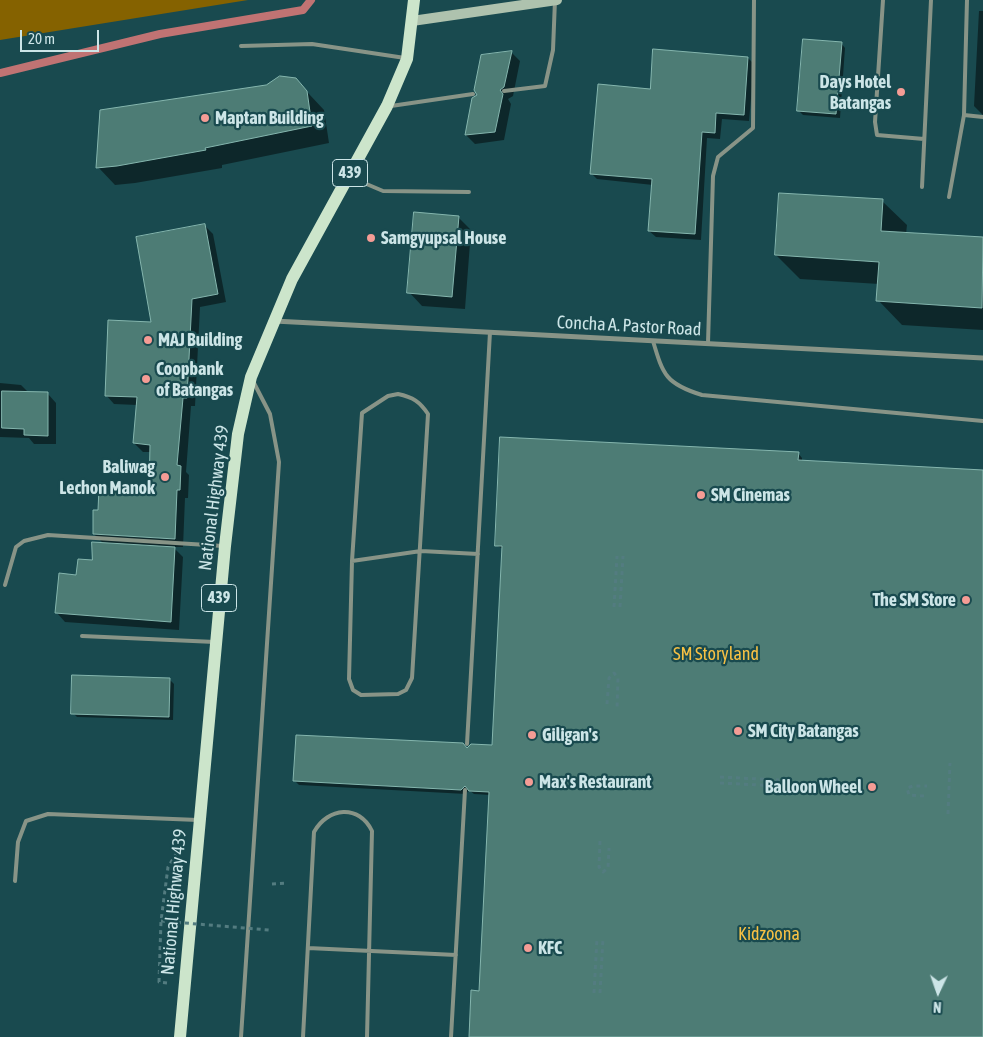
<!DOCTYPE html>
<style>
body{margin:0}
#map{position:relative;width:983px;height:1037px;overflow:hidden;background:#194a4f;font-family:"Asap Condensed",sans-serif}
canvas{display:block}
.north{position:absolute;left:913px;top:967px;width:50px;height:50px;-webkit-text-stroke:4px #194a4f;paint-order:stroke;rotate:183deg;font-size:14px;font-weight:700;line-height:20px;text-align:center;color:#cce5e7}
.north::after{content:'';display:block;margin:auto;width:18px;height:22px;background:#cce5e7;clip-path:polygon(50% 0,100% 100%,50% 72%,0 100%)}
.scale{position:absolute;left:20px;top:30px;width:79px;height:22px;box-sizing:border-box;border:2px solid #cce5e7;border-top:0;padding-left:6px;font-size:15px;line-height:18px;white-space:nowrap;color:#cce5e7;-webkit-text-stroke:4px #194a4f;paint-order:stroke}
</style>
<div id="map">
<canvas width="983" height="1037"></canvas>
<div class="north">N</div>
<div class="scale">20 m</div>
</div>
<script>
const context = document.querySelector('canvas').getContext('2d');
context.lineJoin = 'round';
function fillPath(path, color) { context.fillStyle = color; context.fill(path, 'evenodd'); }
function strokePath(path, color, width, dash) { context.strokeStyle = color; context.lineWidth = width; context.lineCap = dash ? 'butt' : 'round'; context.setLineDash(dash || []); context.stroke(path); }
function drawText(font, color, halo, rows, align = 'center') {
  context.font = font + ' "Asap Condensed",sans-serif'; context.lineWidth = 4.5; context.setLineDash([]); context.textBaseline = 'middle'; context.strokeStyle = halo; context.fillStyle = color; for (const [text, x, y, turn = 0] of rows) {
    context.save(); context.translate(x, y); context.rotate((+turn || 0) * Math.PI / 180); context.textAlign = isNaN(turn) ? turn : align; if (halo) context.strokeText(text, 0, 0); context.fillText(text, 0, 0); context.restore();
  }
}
fillPath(new Path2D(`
 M0 0H248L0 40Z`), '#856200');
fillPath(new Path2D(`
 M979 11H983V115L974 106Z
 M841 43 845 48 840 118 803 115 799 111Z
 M511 52 520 61 513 96 508 99 511 104 504 140 475 144 466 135 478 95Z
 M748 58 754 64 749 121 722 119 720 139 707 138 701 240 656 237 649 231 653 185 597 179 591 173 651 90Z
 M288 77 295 79 324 110 329 143 222 165V168L135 183 115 185 98 167 266 86 280 78Z
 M882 201 907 225 906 234 983 239V330L902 325 878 300 879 284 800 279 776 255Z
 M458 217 471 230 465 309 422 306 409 292Z
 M205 226 213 234 226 302 200 307 195 406H191L186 472 189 475 188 498H185L183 547H173L183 557 179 630 65 622 57 613 78 576 93 561 104 544 94 534 99 511 150 492 151 452H143L134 443 137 405 114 404 106 395 153 324Z
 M0 383 21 385 29 393 48 394 56 403V444H34L29 438 0 437Z
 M798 453 802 458V462L983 471V1037H470L480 992 490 795 474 794 469 790 466 794 299 785 295 781 493 746 503 549 496 545Z
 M170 680 174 684 173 720 77 717 73 713Z`), '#0007');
strokePath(new Path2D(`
 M0 73 160 34 303 10 311 0`), '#c07373', 8);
const building = new Path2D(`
 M803 39 842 42 836 114 797 111Z
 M653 49 748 57 744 115 716 113 715 133 702 132 695 234 648 231 652 179 590 174 598 84 650 89Z
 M512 51 504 87 500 90 503 94 495 132 465 135 472 98 477 95 474 90 481 55Z
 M280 76 296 78 307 91 312 126 205 148 206 150 117 166 96 168 100 110 266 85Z
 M779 193 883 199 881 231 983 237 982 308 876 301 879 262 775 255Z
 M414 212 459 216 452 297 407 293Z
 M205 224 218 294 192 299 187 398H183L177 465 181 466 180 490H177L175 539 93 534V510H98L99 488 149 491 150 445 133 443 137 397 105 396 108 320 151 322 136 237Z
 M2 391 48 392V436L24 435V429L2 428Z
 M500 437 799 452 798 460 983 470V1037H469L471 990 479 991 489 792 469 791 465 786 461 790 293 781 296 735 463 743 467 748 471 744 492 745 502 546H495Z
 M92 542 175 547 171 622 55 613 59 573 76 575 78 559 92 560Z
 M72 675 170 678 169 717 71 714Z`);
fillPath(building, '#4d7c75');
strokePath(building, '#85b6ae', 1);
strokePath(new Path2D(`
 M614 607 617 556
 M620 607 623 556
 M607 704 609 678 614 673 618 678 617 708
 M720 777 779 780
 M720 783 779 786
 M924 796 909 795 907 788 913 786H927
 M948 814 950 763
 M600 841 599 867 603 872 608 868 609 848
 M272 884 288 883
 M167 983 159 982 161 921 168 867 176 854
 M594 993 597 938
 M600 993 603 938`), '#537c80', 3, [4, 4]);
strokePath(new Path2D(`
 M883 0 875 122 877 135 924 139
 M241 46 312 44 405 58
 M504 91 545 86 553 50 555 0
 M391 106 473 94
 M964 115 983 117
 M350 177 383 191 469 192
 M922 187 931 0
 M949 197 964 115 967 0
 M653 341C663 375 666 384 702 395L983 421
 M708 343 713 176 718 157 753 128 754 0
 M398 394C413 397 420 402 428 414L412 678 406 690 398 694 361 695 353 690 349 679 352 561 362 413 388 396Z
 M352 561 421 551 478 554
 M5 585 16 547 24 541 48 535 223 546
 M82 636 215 642
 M467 744 490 332
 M15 881 18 842 26 821 48 814 198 820
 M308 948 456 955
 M241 1037 279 462 270 414 254 383
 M303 1037 314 832C328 807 359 804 372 831L367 1037
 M451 1037 465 790`), '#889487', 4);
strokePath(new Path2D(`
 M274 321 983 358`), '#889487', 5);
strokePath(new Path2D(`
 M412 21 557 0`), '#aec2ae', 10);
strokePath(new Path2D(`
 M180 1037 225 546 238 434 251 377 292 279 387 106 407 59 414 0`), '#cce5cb', 12);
strokePath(new Path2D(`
 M161 921 269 930`), '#537c80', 3, [4, 4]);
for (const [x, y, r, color] of [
 [901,92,5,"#f59c95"],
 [205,118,5,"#f59c95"],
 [371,238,5,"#f59c95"],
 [148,340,5,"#f59c95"],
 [146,379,5,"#f59c95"],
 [165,477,5,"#f59c95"],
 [701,495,5,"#f59c95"],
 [966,600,5,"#f59c95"],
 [738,731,5,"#f59c95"],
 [532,735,5,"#f59c95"],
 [529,782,5,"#f59c95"],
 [872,787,5,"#f59c95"],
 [528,948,5,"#f59c95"]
]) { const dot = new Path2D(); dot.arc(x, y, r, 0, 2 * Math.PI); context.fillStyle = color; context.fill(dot); strokePath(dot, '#194a4f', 2); }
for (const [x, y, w] of [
 [350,173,35],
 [219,598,35]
]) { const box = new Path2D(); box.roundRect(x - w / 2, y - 13.5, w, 27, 4); context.fillStyle = '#194a4f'; context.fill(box); strokePath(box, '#cce5e7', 1); }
drawText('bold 16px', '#cce5e7', null, [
 ["439",350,173],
 ["439",219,598]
]);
drawText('bold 18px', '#cce5e7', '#194a4f', [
 ["Days Hotel",891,82,"right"],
 ["Batangas",891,103,"right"],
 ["Maptan Building",215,118],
 ["Samgyupsal House",381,238],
 ["MAJ Building",158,340],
 ["Coopbank",156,369],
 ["of Batangas",156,390],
 ["Baliwag",155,467,"right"],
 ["Lechon Manok",155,488,"right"],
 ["SM Cinemas",711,495],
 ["The SM Store",956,600,"right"],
 ["SM City Batangas",748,731],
 ["Giligan's",542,735],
 ["Max's Restaurant",539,782],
 ["Balloon Wheel",862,787,"right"],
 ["KFC",538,948]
], 'left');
drawText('18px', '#cce5e7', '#194a4f', [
 ["Concha A. Pastor Road",629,326,3],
 ["National Highway 439",214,498,-83],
 ["National Highway 439",174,902,-85]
]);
drawText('18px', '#f7c144', '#194a4f', [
 ["SM Storyland",716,654],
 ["Kidzoona",769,934]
]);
</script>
